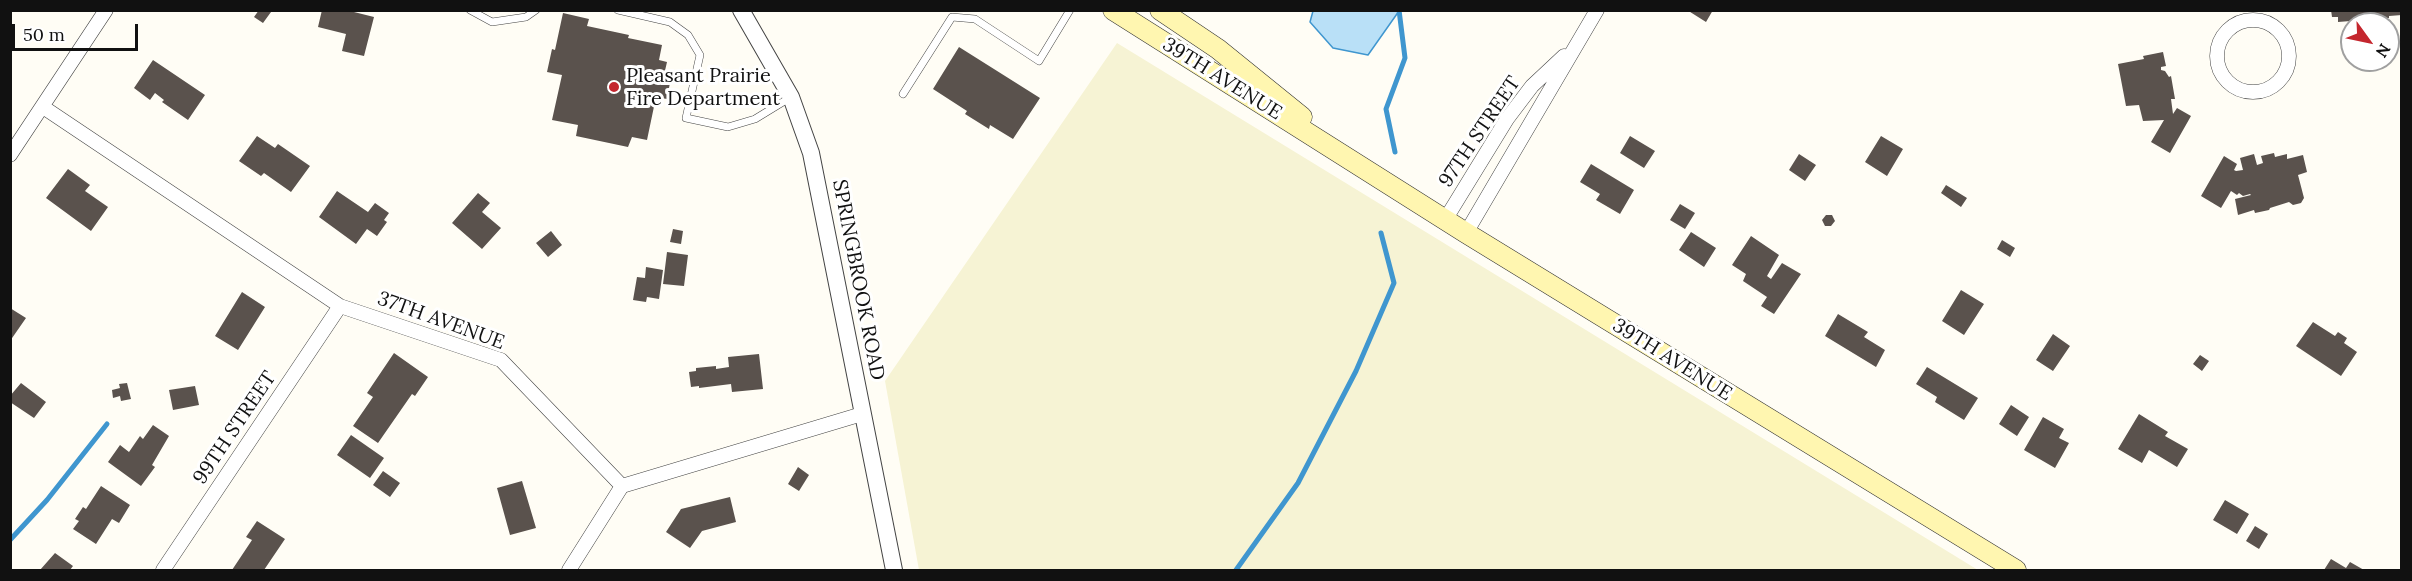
<!DOCTYPE html>
<style>
body{margin:0}
#map{position:relative;width:2412px;height:581px;overflow:hidden;background:#fffdf5;font-family:Lora,serif}
canvas{display:block}
.frame{position:absolute;inset:0;border:12px solid #111;pointer-events:none}
.north{position:absolute;left:2340px;top:12px;width:60px;height:60px;box-sizing:border-box;background:#fff;border:2px solid #a0a0a0;border-radius:50%;rotate:123deg;font-size:16px;font-weight:700;line-height:24px;text-align:center;color:#111}
.north::after{content:'';display:block;margin:auto;width:21px;height:27px;background:#c4262e;clip-path:polygon(50% 0,100% 100%,50% 72%,0 100%)}
.scale{position:absolute;left:12px;top:24px;width:126px;height:27px;box-sizing:border-box;border:3px solid #111;border-top:0;padding-left:8px;font-size:18px;line-height:21px;white-space:nowrap;color:#111;-webkit-text-stroke:4px #fff;paint-order:stroke}
</style>
<div id="map">
<canvas width="2412" height="581"></canvas>
<div class="frame"></div>
<div class="north">N</div>
<div class="scale">50 m</div>
</div>
<script>
const context = document.querySelector('canvas').getContext('2d');
context.lineJoin = 'round';
function fillPath(path, color) { context.fillStyle = color; context.fill(path, 'evenodd'); }
function strokePath(path, color, width, dash) { context.strokeStyle = color; context.lineWidth = width; context.lineCap = dash ? 'butt' : 'round'; context.setLineDash(dash || []); context.stroke(path); }
function drawText(font, color, halo, rows, align = 'center') {
  context.font = font + ' Lora,serif'; context.lineWidth = 6; context.setLineDash([]); context.textBaseline = 'middle'; context.strokeStyle = halo; context.fillStyle = color; for (const [text, x, y, turn = 0] of rows) {
    context.save(); context.translate(x, y); context.rotate((+turn || 0) * Math.PI / 180); context.textAlign = isNaN(turn) ? turn : align; if (halo) context.strokeText(text, 0, 0); context.fillText(text, 0, 0); context.restore();
  }
}
fillPath(new Path2D(`
 M1117 43 1978 570H919L885 381Z`), '#f6f3d4');
const water = new Path2D(`
 M1313 11V10L1399 11 1368 55 1333 48 1310 22Z`);
fillPath(water, '#b9e0f7');
strokePath(water, '#3f96cf', 1.5);
strokePath(new Path2D(`
 M1395 152 1386 109 1405 58 1399 10
 M10 540 47 500 107 424
 M1236 570 1298 483 1356 371 1394 283 1381 233`), '#3f96cf', 5);
fillPath(new Path2D(`
 M259 10 271 12 263 23 254 17Z
 M322 10H346L374 17 364 56 342 51 346 34 318 27Z
 M1687 10H1713L1706 22Z
 M2331 10H2402V15L2389 16V18L2338 22V17H2332Z
 M563 13 589 19 587 26 629 35 628 38 662 45 659 60 667 62 664 75 671 77 667 99 656 97 647 140 632 137 628 147 576 136 578 125 552 120 562 75 547 72 552 49 555 50Z
 M959 47 1040 98 1013 139 990 125 989 129 965 114 967 111 933 89Z
 M2163 52 2166 66 2161 67V70L2165 71 2169 77 2171 76 2175 99H2171L2173 114 2177 108 2191 116 2170 153 2151 142 2164 120 2143 121 2139 105 2126 106 2118 64 2144 59 2143 56Z
 M153 60 205 95 188 120 162 102 164 100 155 93 150 100 134 88Z
 M257 136 275 148 278 144 310 166 291 192 264 173 261 176 239 161Z
 M1630 136 1655 151 1644 168 1620 153Z
 M1881 136 1903 149 1887 176 1865 162Z
 M2274 153 2275 157 2287 154V159L2303 155 2307 172 2298 175 2304 198 2301 203 2293 205 2289 202 2270 208 2269 210 2255 213 2254 210 2238 215 2235 199 2251 195 2250 194 2243 196 2239 193 2237 195 2231 191 2221 208 2201 196 2224 156 2237 164 2234 170 2236 171 2243 170 2240 158 2254 154 2257 165 2263 163 2261 156Z
 M1799 154 1816 165 1805 181 1789 170Z
 M1591 164 1634 190 1620 214 1596 200 1600 194 1580 182Z
 M68 169 90 185 85 191 108 207 91 231 46 198Z
 M1946 185 1967 198 1961 207 1941 193Z
 M337 191 368 212 375 203 389 213 384 220 387 222 377 236 367 229 356 244 319 217Z
 M478 193 490 203 482 212 501 228 482 249 452 223Z
 M1680 204 1695 213 1685 229 1670 220Z
 M1826 215H1832L1835 221 1831 226H1825L1822 220Z
 M673 229 683 231 681 244 670 242Z
 M551 231 562 245 548 257 536 243Z
 M1691 232 1716 248 1704 267 1679 250Z
 M1751 236 1779 255 1767 276 1771 279 1782 263 1801 274 1774 314 1761 306 1767 297 1743 281 1746 274 1732 265Z
 M2002 240 2015 248 2010 257 1997 249Z
 M667 252 688 255 684 286 663 284Z
 M646 267 663 270 659 299 647 297 646 302 633 300 637 277 645 278Z
 M1961 290 1984 304 1964 335 1942 321Z
 M242 292 265 307 238 350 215 336Z
 M10 308 26 318 10 341Z
 M1838 314 1868 332 1864 337 1885 350 1876 367 1825 336Z
 M2313 322 2335 336 2338 332 2347 338 2344 343 2357 352 2341 376 2296 346Z
 M2053 334 2070 346 2053 371 2036 360Z
 M394 353 428 377 415 396 412 394 378 443 353 426 373 397 367 393Z
 M759 354 763 389 732 392 731 384 699 388V386L691 387 689 372 696 371V368L716 366V369L729 367 728 357Z
 M2200 355 2209 361 2202 371 2193 364Z
 M1927 367 1978 398 1964 420 1935 402 1937 397 1916 384Z
 M21 383 46 402 34 418 10 402V396Z
 M127 383 131 399 121 401 120 396 113 398 112 390 120 388 119 384Z
 M195 386 199 405 173 410 169 390Z
 M2011 405 2029 417 2017 436 1999 424Z
 M2139 414 2168 432 2165 436 2188 449 2177 467 2149 450 2142 463 2118 449Z
 M2043 417 2064 429 2059 438 2069 443 2055 468 2024 450Z
 M153 425 169 436 152 465 155 467 141 486 108 462 120 445 129 452 140 436 143 439Z
 M351 435 384 458 370 478 337 455Z
 M798 467 809 475 799 491 788 484Z
 M383 471 400 483 390 497 373 485Z
 M522 481 536 528 510 535 497 488Z
 M101 486 130 505 119 523 112 519 96 544 73 529 79 521 75 519 83 507 86 509Z
 M730 497 736 522 702 531 690 548 666 532 681 509Z
 M2225 500 2249 514 2237 534 2213 520Z
 M257 521 285 539 264 570H232L252 540 246 537Z
 M2255 526 2268 534 2259 549 2246 541Z
 M55 553 73 566 70 570H40Z
 M2331 559 2346 568 2350 562 2364 570H2324Z`), '#5a524d');
const service = new Path2D(`
 M470 10 492 22 526 17 536 10
 M618 10 670 22 688 35 700 55 686 118 728 127 755 119 791 97
 M903 94 952 17 975 19 1039 61 1070 10`);
const minor = new Path2D(`
 M2217 56a36 36 0 1 1 72 0a36 36 0 1 1-72 0Z
 M43 107 340 306 501 360 622 486 862 414
 M10 155 106 10
 M1445 220 1507 119 1532 86 1564 56
 M1466 233 1597 10
 M163 570 340 306
 M569 570 622 486`);
const tertiary = new Path2D(`
 M741 10 791 97 811 153 894 570`);
const secondary = new Path2D(`
 M1113 10 1466 233 2016 570
 M1160 10 1218 49 1302 117`);
strokePath(service, '#444', 8);
strokePath(minor, '#444', 15);
strokePath(tertiary, '#444', 18);
strokePath(secondary, '#333', 21);
strokePath(service, '#fff', 7);
strokePath(minor, '#fff', 14);
strokePath(tertiary, '#fff', 16);
strokePath(secondary, '#fff6b0', 20);
for (const [x, y, r, color] of [
 [614,87,6,"#c4262e"]
]) { const dot = new Path2D(); dot.arc(x, y, r, 0, 2 * Math.PI); context.fillStyle = color; context.fill(dot); strokePath(dot, '#fff', 2); }
drawText('20px', '#111', '#fff', [
 ["Pleasant Prairie",626,76],
 ["Fire Department",626,99]
], 'left');
drawText('20px', '#111', '#fff', [
 ["39TH AVENUE",1222,79,32],
 ["97TH STREET",1480,132,-56],
 ["SPRINGBROOK ROAD",858,280,79],
 ["37TH AVENUE",441,321,20],
 ["39TH AVENUE",1672,360,32],
 ["99TH STREET",235,428,-56]
]);
</script>
